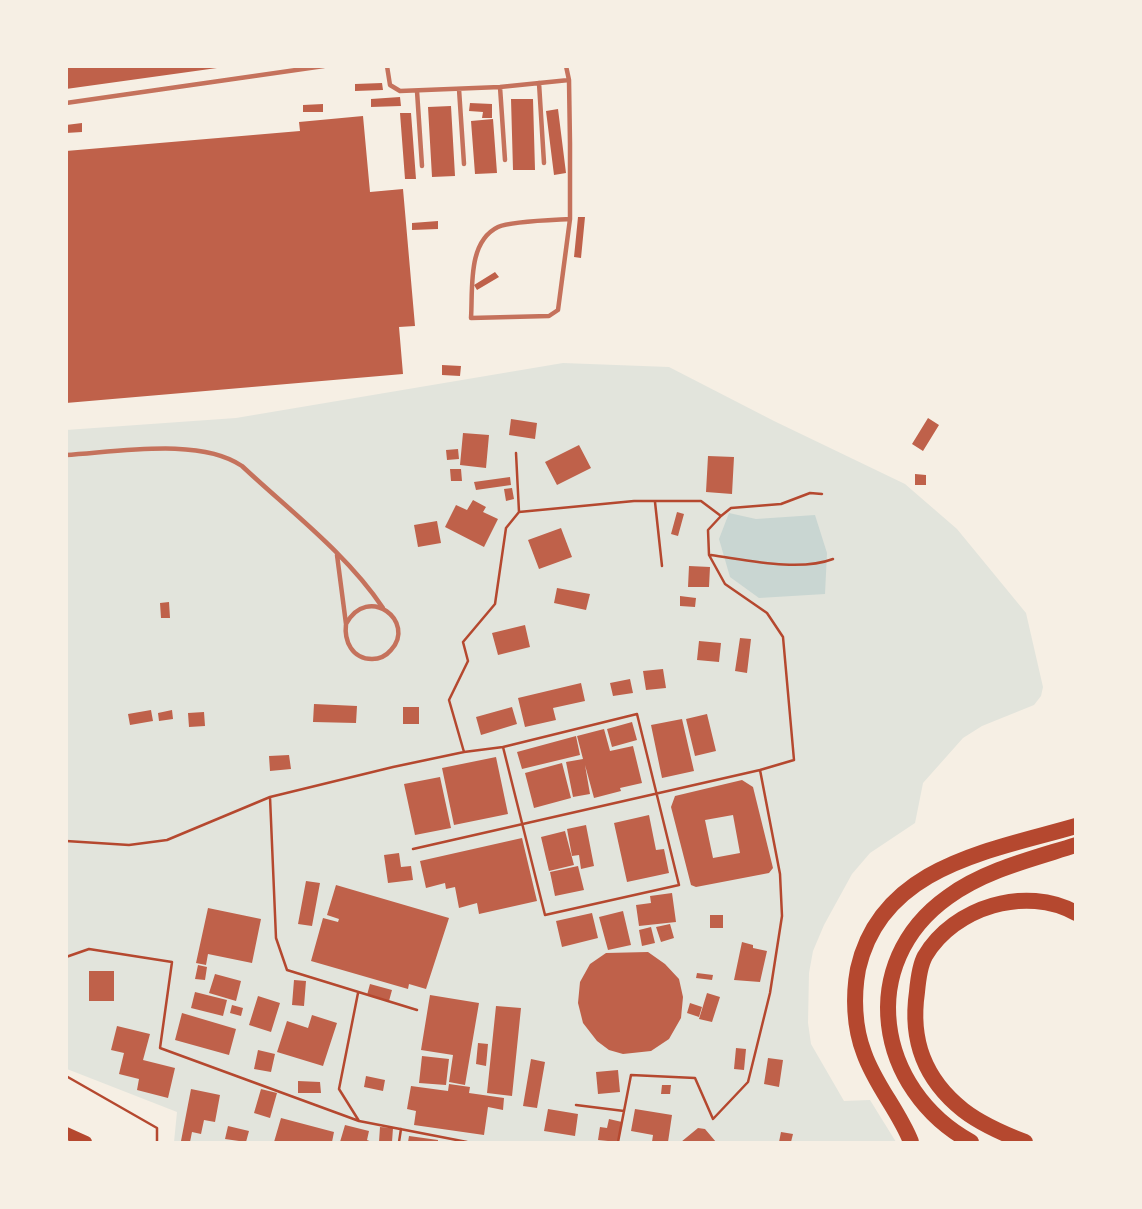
<!DOCTYPE html>
<style>
body{margin:0}
#map{position:relative;width:1142px;height:1209px;overflow:hidden;background:#f6efe4;font-family:"Asap Condensed",sans-serif}
canvas{display:block}
.frame{position:absolute;inset:0;border:68px solid #f6efe4;pointer-events:none}
</style>
<div id="map">
<canvas width="1142" height="1209"></canvas>
<div class="frame"></div>
</div>
<script>
const context = document.querySelector('canvas').getContext('2d');
context.lineJoin = 'round';
function fillPath(path, color) { context.fillStyle = color; context.fill(path, 'evenodd'); }
function strokePath(path, color, width, dash) { context.strokeStyle = color; context.lineWidth = width; context.lineCap = dash ? 'butt' : 'round'; context.setLineDash(dash || []); context.stroke(path); }
fillPath(new Path2D(`
 M563 363 669 367 774 421 905 484 957 529 1026 613 1043 687 1041 696 1034 705 982 726 963 738 923 783 915 823 870 853 852 874 824 925 813 951 809 973 808 1023 811 1044 844 1101 870 1100 896 1142H174L177 1112 67 1069 66 430 236 418Z`), '#e2e4dc');
fillPath(new Path2D(`
 M729 513 756 519 815 515 827 553 825 594 759 598 730 577 719 539Z`), '#c9d6d2');
fillPath(new Path2D(`
 M66 66H217V68L66 89Z
 M382 83 383 90 355 91V84Z
 M400 97 401 106 371 107V99Z
 M511 99H533L535 170H513Z
 M470 103 492 104V118H482L483 112 469 111Z
 M323 104V112H303V105Z
 M451 106 455 176 432 177 428 107Z
 M558 109 566 173 554 175 546 111Z
 M400 113H411L416 179H405Z
 M363 116 370 192 403 189 415 326 399 327 403 374 66 403V151L300 131 299 122Z
 M493 119 497 173 475 174 471 121Z
 M82 123V132L66 133V125Z
 M578 217H585L581 258 574 257Z
 M438 221V229L412 230V223Z
 M495 272 499 277 477 290 474 285Z
 M442 365 461 366 460 376 442 375Z
 M928 418 939 425 923 451 912 444Z
 M511 419 537 423 535 439 509 435Z
 M463 433 489 435 486 468 460 465Z
 M579 445 591 468 557 485 545 462Z
 M458 449 459 459 447 460 446 450Z
 M708 456 734 457 732 494 706 492Z
 M450 469H461L462 481H451Z
 M915 474 926 475V485H915Z
 M510 477 511 485 476 490 474 482Z
 M512 488 514 499 506 501 504 489Z
 M473 500 486 507 483 512 498 519 484 547 445 527 456 505 467 510Z
 M677 512 684 514 678 536 671 534Z
 M437 521 441 543 418 547 414 525Z
 M561 528 572 557 539 569 528 540Z
 M689 566 710 567 709 587H688Z
 M557 588 590 594 586 610 554 603Z
 M680 596 696 598 695 607 680 606Z
 M169 602 170 618H161L160 603Z
 M525 625 530 647 498 655 492 633Z
 M740 638 751 639 747 673 735 671Z
 M699 641 721 643 719 662 697 660Z
 M663 669 666 688 646 690 643 671Z
 M630 679 633 693 613 696 610 683Z
 M581 683 585 701 553 708 556 720 525 727 518 698Z
 M314 704 357 706 356 723 313 722Z
 M403 707H419V724H403Z
 M512 707 517 724 481 735 476 717Z
 M151 710 153 721 130 725 128 714Z
 M172 710 173 719 159 721 158 713Z
 M204 712 205 726 189 727 188 713Z
 M707 714 716 751 695 756 686 719Z
 M682 719 694 771 662 778 651 725Z
 M632 722 637 740 612 747 607 729Z
 M604 729 610 751 633 746 642 783 620 788 621 791 594 798 585 765 590 794 573 797 566 762 583 759 577 736Z
 M576 736 580 755 522 769 517 752Z
 M289 755 291 769 270 771 269 756Z
 M496 757 508 814 454 825 442 768Z
 M562 763 571 798 534 808 525 773Z
 M440 777 451 828 415 835 404 784Z
 M742 780 753 787 773 868 769 873 696 887 691 885 671 807 675 796ZM733 815 740 853 713 858 705 820Z
 M649 815 656 850 664 849 669 873 627 882 614 823Z
 M586 825 594 866 581 869 579 855 572 856 567 829Z
 M565 831 574 865 549 871 541 837Z
 M522 838 537 901 479 914 477 903 459 908 455 887 446 889 445 883 426 888 420 861Z
 M399 853 401 867 411 866 413 880 388 883 384 855Z
 M578 866 584 890 555 896 550 872Z
 M306 881 320 883 312 926 298 924Z
 M336 885 449 918 426 989 409 984 408 989 311 961 323 918 338 922 339 919 327 915Z
 M672 893 676 922 639 926 636 905 651 903 650 896Z
 M208 908 261 919 252 963 208 954 206 965 196 963Z
 M623 911 631 945 608 950 599 917Z
 M592 913 598 938 562 947 556 921Z
 M710 915H723V928H710Z
 M670 924 674 938 661 942 656 927Z
 M651 927 655 943 642 946 639 930Z
 M742 942 753 945V948L767 951 760 982 734 980Z
 M648 952 665 964 679 979 683 997 681 1018 669 1039 651 1051 623 1054 609 1050 597 1041 583 1023 578 1003 580 982 590 964 606 953Z
 M198 965 207 967 205 980 195 979Z
 M89 971H114V1001H89Z
 M697 973 713 975 712 980 696 978Z
 M215 974 241 981 236 1001 209 993Z
 M294 980 306 981 304 1006 292 1005Z
 M370 984 392 990 389 1001 367 995Z
 M195 992 227 1000 223 1016 191 1008Z
 M707 993 720 997 712 1022 699 1019Z
 M430 995 479 1003 465 1085 449 1082 453 1055 421 1050Z
 M258 996 280 1003 271 1032 249 1025Z
 M690 1003 702 1007 699 1017 687 1013Z
 M232 1005 243 1008 241 1016 230 1013Z
 M496 1006 521 1008 512 1096 487 1093Z
 M182 1013 236 1029 229 1055 175 1040Z
 M312 1015 337 1023 323 1066 277 1052 287 1021 308 1028Z
 M117 1026 150 1034 143 1060 175 1068 168 1098 137 1090 139 1079 119 1074 124 1053 111 1050Z
 M478 1043 488 1044 486 1066 476 1064Z
 M736 1048 746 1049 744 1070 734 1069Z
 M258 1050 275 1054 271 1072 254 1069Z
 M422 1056 449 1059 446 1085 419 1083Z
 M768 1058 783 1060 779 1087 764 1084Z
 M531 1059 545 1062 537 1108 523 1106Z
 M618 1070 620 1092 598 1094 596 1072Z
 M366 1076 385 1080 383 1091 364 1087Z
 M298 1081 320 1082 321 1093H298Z
 M449 1084 470 1087 469 1093 504 1098 503 1110 488 1107 484 1135 414 1125 416 1111 407 1109 411 1086 448 1091Z
 M662 1085H671L670 1094H661Z
 M191 1089 220 1095 215 1122 204 1120 201 1134 192 1132 190 1142 181 1141Z
 M261 1089 277 1093 270 1118 254 1113Z
 M548 1109 578 1114 575 1136 544 1131Z
 M635 1109 672 1115 668 1142H652L653 1135 631 1131Z
 M281 1118 334 1132 332 1142H274Z
 M609 1119 622 1122 618 1142 598 1140 600 1127 607 1128Z
 M345 1125 369 1131 367 1140 372 1142H340Z
 M228 1126 249 1131 246 1142 225 1139Z
 M380 1127 393 1128 392 1142H379Z
 M698 1128 705 1129 716 1142H681Z
 M781 1132 793 1134 791 1142H779Z
 M409 1136 438 1140V1142H408Z`), '#bf614a');
strokePath(new Path2D(`
 M516 453 519 512
 M655 502 662 566
 M721 516 731 508 781 504 810 493 822 494
 M711 555C747 560 799 572 833 559
 M464 752 449 700 468 661 463 642 495 604 506 528 519 512 634 501H701L721 516 708 530 709 555 725 584 767 613 783 637 794 760 760 770 780 874 782 916 770 993 748 1082 713 1119 695 1078 631 1075 618 1142
 M270 797 276 938 287 970 417 1010
 M66 841 129 845 167 840 270 797 393 767 464 752 503 747 637 714 679 885 545 915 503 747
 M413 849 760 770
 M66 957 89 949 172 962 160 1048 359 1121
 M358 993 339 1089 359 1121 467 1142
 M66 1076 157 1128V1142
 M576 1105 624 1111
 M399 1142 401 1129`), '#b5482f', 2.5);
strokePath(new Path2D(`
 M387 66 390 85 400 91 500 87 569 80
 M566 66 569 80 570 144V219L558 310 549 316 471 318C473 289 467 242 498 227 511 221 553 220 570 219
 M539 83 544 163
 M500 87 505 160
 M459 89 464 164
 M417 91 422 166
 M66 103 324 66
 M66 455C117 452 200 437 242 466 290 511 346 553 383 608
 M337 555 346 624C344 641 352 659 372 659 379 659 386 656 391 650 417 622 368 583 346 624`), '#c5725c', 4.5);
strokePath(new Path2D(`
 M66 1133 86 1142`), '#b5482f', 12);
strokePath(new Path2D(`
 M911 1142C899 1111 875 1085 864 1053 854 1027 853 996 858 969 881 866 990 851 1076 826
 M971 1142C876 1090 855 963 948 897 985 870 1032 859 1076 845
 M1025 1142C1004 1134 981 1124 963 1110 924 1079 910 1040 917 992 918 981 920 965 925 956 954 907 1026 885 1076 913`), '#b5482f', 16);
</script>
